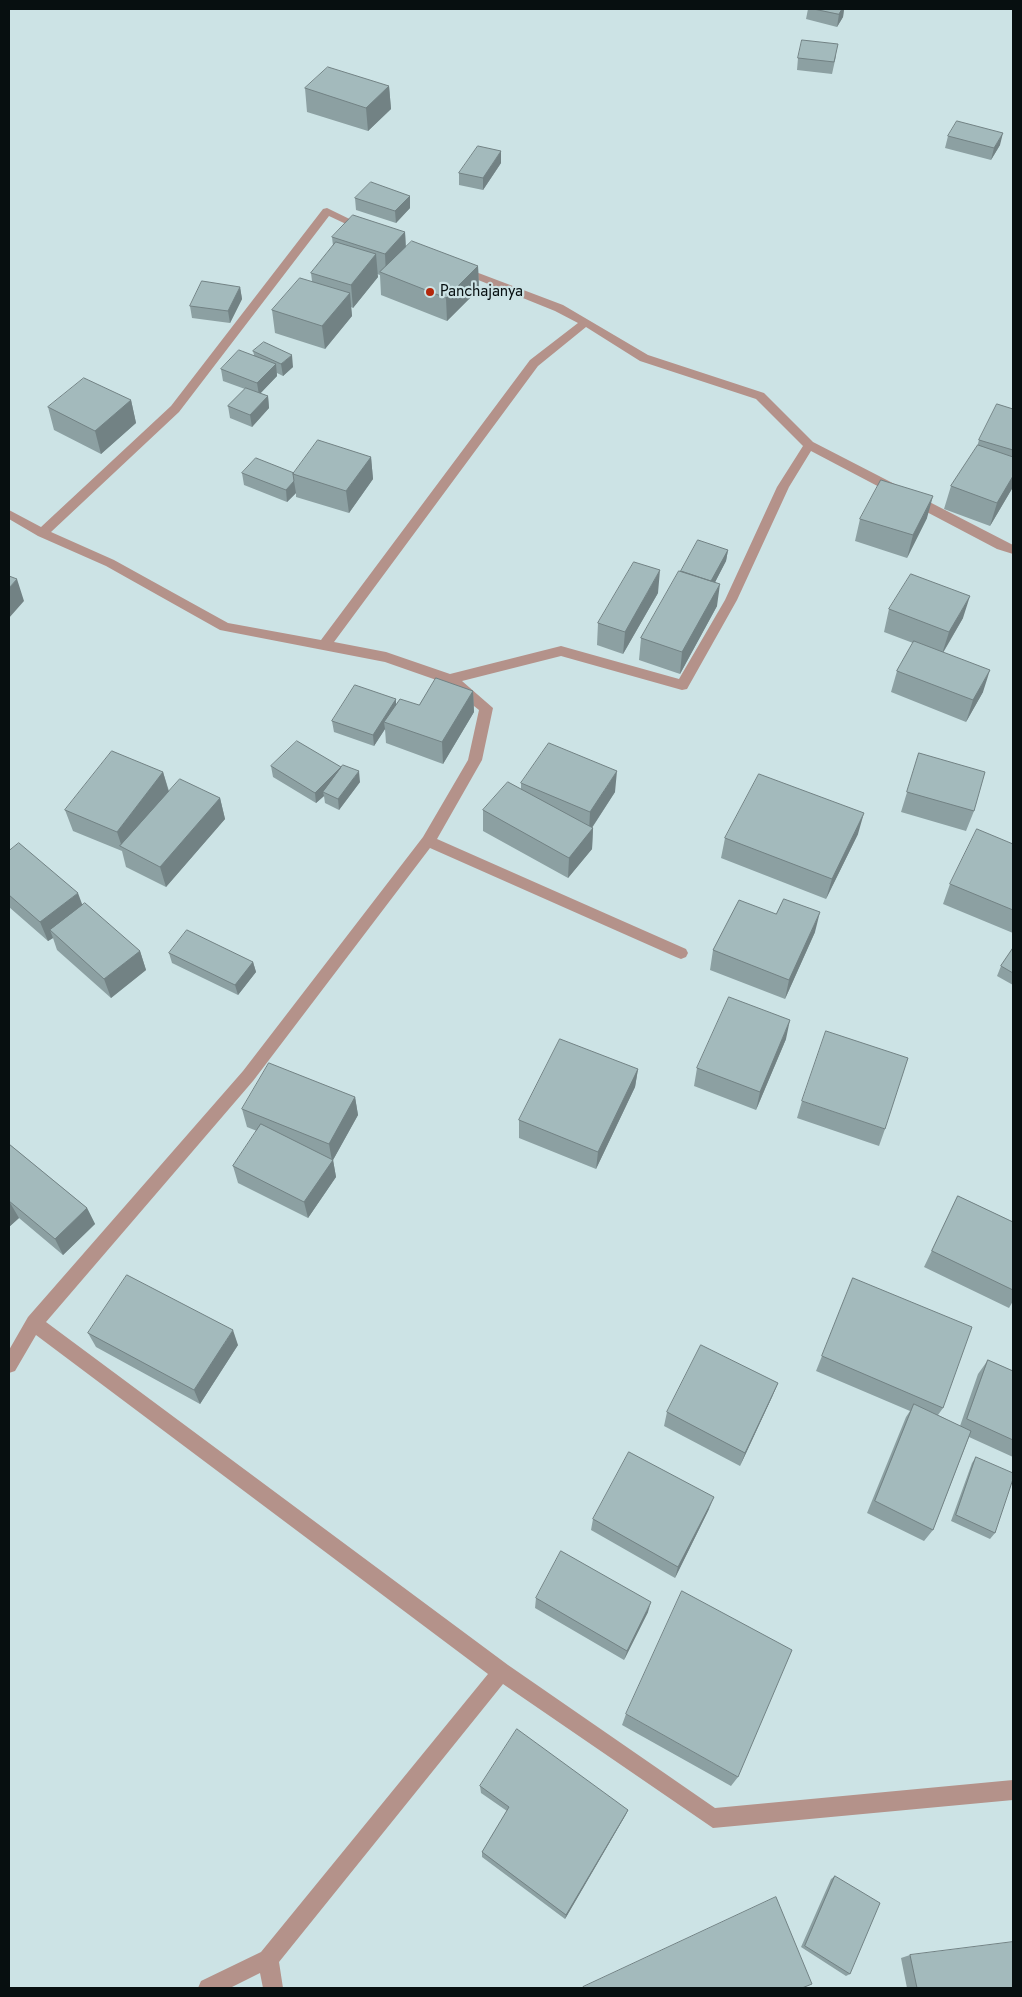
<!DOCTYPE html>
<style>
body{margin:0}
#map{position:relative;width:1022px;height:1997px;overflow:hidden;background:#cce3e5;font-family:Jost,sans-serif}
canvas{display:block}
.frame{position:absolute;inset:0;border:10px solid #070f10;pointer-events:none}
</style>
<div id="map">
<canvas width="1022" height="1997"></canvas>
<div class="frame"></div>
</div>
<script>
const context = document.querySelector('canvas').getContext('2d');
context.lineJoin = 'round';
function fillPath(path, color) { context.fillStyle = color; context.fill(path, 'evenodd'); }
function strokePath(path, color, width, dash) { context.strokeStyle = color; context.lineWidth = width; context.lineCap = dash ? 'butt' : 'round'; context.setLineDash(dash || []); context.stroke(path); }
function drawText(font, color, halo, rows, align = 'center') {
  context.font = font + ' Jost,sans-serif'; context.lineWidth = 4.5; context.setLineDash([]); context.textBaseline = 'middle'; context.strokeStyle = halo; context.fillStyle = color; for (const [text, x, y, turn = 0] of rows) {
    context.save(); context.translate(x, y); context.rotate((+turn || 0) * Math.PI / 180); context.textAlign = isNaN(turn) ? turn : align; if (halo) context.strokeText(text, 0, 0); context.fillText(text, 0, 0); context.restore();
  }
}
fillPath(new Path2D(`
 M327 208 370 229 365 232 361 231 329 216 179 412 51 532 114 560 228 623 321 640 530 360 578 323 555 311 456 271V267L460 266 563 305 648 355 764 393 813 442 1013 545V554L997 549 811 451 789 487 737 600 687 689 682 690 561 656 462 681 493 708 482 760 437 839 686 949 688 953 686 957 681 959 676 957 430 848 253 1081 46 1322 508 1665 715 1808 1013 1780V1800L713 1828 503 1684 279 1962 283 1988H263L260 1973 230 1988H198L201 1981 261 1952 488 1674 36 1335 15 1371 9 1373V1350L28 1317 243 1071 423 837 468 760 479 710 445 683 385 662 220 630 106 566 38 536 9 519V510L41 527 171 406 323 209ZM586 327 640 361 756 399 803 446 777 487 725 600 679 679 561 646 450 674 386 652 334 642 538 366Z`), '#b4928a');
fillPath(new Path2D(`
 M808 9H844L843 17 837 27 806 19Z
 M836 56 832 74 797 70 798 58Z
 M389 86 391 109 368 131 307 112 305 88Z
 M948 136 1000 145 991 160 945 148Z
 M501 163 483 190 459 185V173Z
 M410 196V208L396 223 356 210 355 198Z
 M405 232 406 247 478 266 479 289 447 321 381 295 380 275 377 274 378 277 353 308 351 307 352 316 325 349 275 333 272 310 312 281 311 273 333 246 332 237Z
 M240 287 242 299 230 323 192 318 190 306Z
 M253 351 293 367 283 376 277 373V376L260 393 268 396 269 408 252 427 230 418 228 406 245 389 223 381 221 369 254 355Z
 M131 400 136 423 101 454 54 430 48 407Z
 M1013 409V487L990 526 944 509 951 486 977 447 979 440Z
 M371 457 373 479 349 513 296 497V493L287 502 244 485 242 473H294Z
 M927 518 907 558 855 541 860 519Z
 M728 550 726 561 715 582 717 606 680 674 639 660 641 638 681 571Z
 M658 593 623 654 597 645 598 623Z
 M889 609 963 618 943 653 983 692 966 722 891 692 897 671 913 643 884 632Z
 M473 691 474 712 443 764 386 743 385 729 374 746 334 732 332 721 396 699V704L419 705Z
 M919 753 974 811 966 831 901 812Z
 M271 766 341 768 360 782 339 810 325 803 324 796 316 803 273 777Z
 M163 772 169 791 220 798 225 819 166 887 126 867 122 851 73 831 65 810Z
 M521 783 615 792 592 828H593L592 849 568 878 483 831V810L521 789Z
 M858 834 826 899 721 858 725 838Z
 M1013 844V933L943 904 950 884Z
 M9 851 82 905 140 951 146 970 111 998 57 950 53 938 48 941 9 907Z
 M815 932 785 999 710 970 713 950Z
 M1013 948V985L997 976 1001 966Z
 M169 953 253 962 256 972 238 995 172 963Z
 M786 1039 756 1110 694 1086 697 1068Z
 M638 1069 635 1087 596 1169 519 1138V1120Z
 M355 1097 358 1115 333 1160 336 1177 308 1218 238 1183 233 1166 257 1131 247 1127 242 1109Z
 M802 1101 885 1129 879 1146 797 1118Z
 M9 1144 87 1208 95 1224 63 1255 19 1218 9 1227Z
 M958 1196 1013 1222V1301L1009 1308 924 1267Z
 M853 1278 943 1408 938 1415 960 1426 978 1374 988 1360 1013 1371V1457L969 1437 933 1530 924 1541 867 1513 906 1417 910 1411 816 1371Z
 M88 1333 238 1345 200 1404 96 1347Z
 M778 1383 772 1397 740 1466 664 1426 667 1412Z
 M976 1457 995 1533 990 1539 951 1521 972 1463Z
 M709 1509 675 1578 591 1530 593 1519Z
 M536 1598 648 1612 624 1660 535 1608Z
 M626 1714 738 1777 731 1786 622 1725Z
 M480 1786 628 1810 625 1816 565 1919 482 1857V1852L507 1811 481 1793Z
 M835 1876 850 1974 846 1976 801 1947 831 1879Z
 M910 1955 1013 1988H907L901 1958Z`), '#8ca0a2');
fillPath(new Path2D(`
 M842 9H844L843 17 837 27 839 14Z
 M389 86 391 109 368 131 366 108Z
 M1003 133 1000 145 991 160 994 148Z
 M501 151V163L483 190V178Z
 M410 196V208L396 223 395 211Z
 M405 232 406 255 386 275 385 254Z
 M376 254 378 277 353 308 351 285Z
 M478 266 479 289 447 321 446 298Z
 M240 287 242 299 230 323 228 311Z
 M350 293 352 316 325 349 322 326Z
 M292 355 293 367 283 376 281 364Z
 M276 364 277 376 259 395 257 383Z
 M268 396 269 408 252 427 250 415Z
 M131 400 136 423 101 454 95 431Z
 M371 457 373 479 349 513 346 491Z
 M1013 476V487L990 526 997 503Z
 M294 481 296 493 287 502 286 490Z
 M933 496 927 518 907 558 913 535Z
 M728 550 726 561 709 594 710 582Z
 M660 570 658 593 623 654 625 632Z
 M17 579 24 601 9 618V588Z
 M720 584 717 606 680 674 682 652Z
 M970 596 963 618 942 654 949 632Z
 M990 670 983 692 966 722 973 700Z
 M473 691 474 712 443 764 442 742Z
 M396 699V711L384 722 385 729 374 746 373 735Z
 M341 767 342 778 323 792 324 796 316 803 315 793Z
 M359 771 360 782 339 810 338 799Z
 M617 771 615 792 589 832 590 812Z
 M163 772 169 793 122 847 117 832Z
 M220 798 225 819 166 887 160 867Z
 M864 813 858 834 826 899 832 879Z
 M593 828 592 849 568 878 569 858Z
 M78 893 85 912 50 930 53 938 48 941 40 922Z
 M820 912 815 932 785 999 789 980Z
 M140 951 146 970 111 998 104 979Z
 M253 962 256 972 238 995 235 985Z
 M790 1020 786 1039 756 1110 760 1092Z
 M638 1069 635 1087 596 1169 598 1152Z
 M355 1097 358 1115 333 1160 336 1177 308 1218 304 1202 332 1161 329 1144Z
 M9 1201 19 1218 9 1227Z
 M87 1208 95 1224 63 1255 55 1239Z
 M233 1330 238 1345 200 1404 194 1390Z
 M778 1383 772 1397 740 1466 745 1453Z
 M714 1497 709 1509 675 1578 678 1567Z
 M651 1602 648 1612 624 1660 627 1651Z
 M628 1810 625 1816 565 1919 566 1915Z`), '#728284');
const building = new Path2D(`
 M814 9H842L839 14Z
 M802 40 838 44 834 62 798 58Z
 M328 67 389 86 366 108 305 88Z
 M957 121 1003 133 994 148 948 136Z
 M478 146 501 151 483 178 459 173Z
 M371 182 410 196 395 211 355 198Z
 M353 215 405 232 385 254 332 237Z
 M412 241 478 266 446 298 380 272Z
 M336 242 376 254 351 285 311 273Z
 M300 278 350 293 322 326 272 310Z
 M202 281 240 287 228 311 190 306Z
 M264 342 292 355 281 364 253 351Z
 M239 350 276 364 257 383 221 369Z
 M84 378 131 400 95 431 48 407Z
 M246 388 268 396 250 415 228 406Z
 M997 404 1013 409V450L979 440Z
 M318 440 371 457 346 491 293 474Z
 M978 445 1013 457V476L997 503 951 486Z
 M256 458 294 473 293 474 294 481 286 490 242 473Z
 M881 480 933 496 913 535 860 519Z
 M698 540 728 550 711 581 681 571Z
 M634 562 660 570 625 632 598 623Z
 M679 571 720 584 682 652 641 638Z
 M911 574 970 596 949 632 889 609Z
 M9 576 17 579 9 588Z
 M914 641 990 670 973 700 897 671Z
 M436 678 473 691 442 742 384 722 400 699 419 705Z
 M355 685 396 699 373 735 332 721Z
 M297 741 341 767 315 793 271 766Z
 M549 743 617 771 590 812 521 783Z
 M112 751 163 772 117 832 65 810Z
 M919 753 985 772 974 811 907 792Z
 M343 765 359 771 338 799 323 792Z
 M759 774 864 813 832 879 725 838Z
 M180 779 220 798 160 867 120 846Z
 M508 782 593 828 569 858 483 810Z
 M977 829 1013 844V910L950 884Z
 M19 843 78 893 40 922 9 895V851Z
 M784 899 820 912 789 980 713 950 739 900 776 914Z
 M85 903 140 951 104 979 50 930Z
 M187 930 253 962 235 985 169 953Z
 M1013 948V973L1001 966Z
 M729 997 790 1020 760 1092 697 1068Z
 M826 1031 908 1058 885 1129 802 1101Z
 M560 1039 638 1069 598 1152 519 1120Z
 M269 1063 355 1097 329 1144 242 1109Z
 M261 1124 333 1160 304 1202 233 1166Z
 M9 1144 87 1208 55 1239 9 1201V1202Z
 M958 1196 1013 1222V1290L932 1251Z
 M127 1275 233 1330 194 1390 88 1333Z
 M853 1278 972 1327 943 1408 822 1356Z
 M701 1345 778 1383 745 1453 667 1412Z
 M988 1360 1013 1371V1440L967 1419Z
 M914 1404 971 1431 933 1530 875 1501Z
 M629 1452 714 1497 678 1567 593 1519Z
 M976 1457 1013 1473V1479L995 1533 956 1515Z
 M561 1551 651 1602 627 1651 536 1598Z
 M682 1591 792 1650 738 1777 626 1714Z
 M517 1729 628 1810 566 1915 482 1852 509 1807 480 1786Z
 M835 1876 880 1903 850 1974 805 1946Z
 M776 1897 812 1984 802 1988H583V1987Z
 M1013 1942V1988H917L910 1955Z`);
fillPath(building, '#a3babc');
strokePath(building, '#728284', 1);
for (const [x, y, r, color] of [
 [430,292,5,"#b3270b"]
]) { const dot = new Path2D(); dot.arc(x, y, r, 0, 2 * Math.PI); context.fillStyle = color; context.fill(dot); strokePath(dot, '#cce3e5', 2); }
drawText('16px', '#070f10', '#cce3e5', [
 ["Panchajanya",440,292]
], 'left');
</script>
